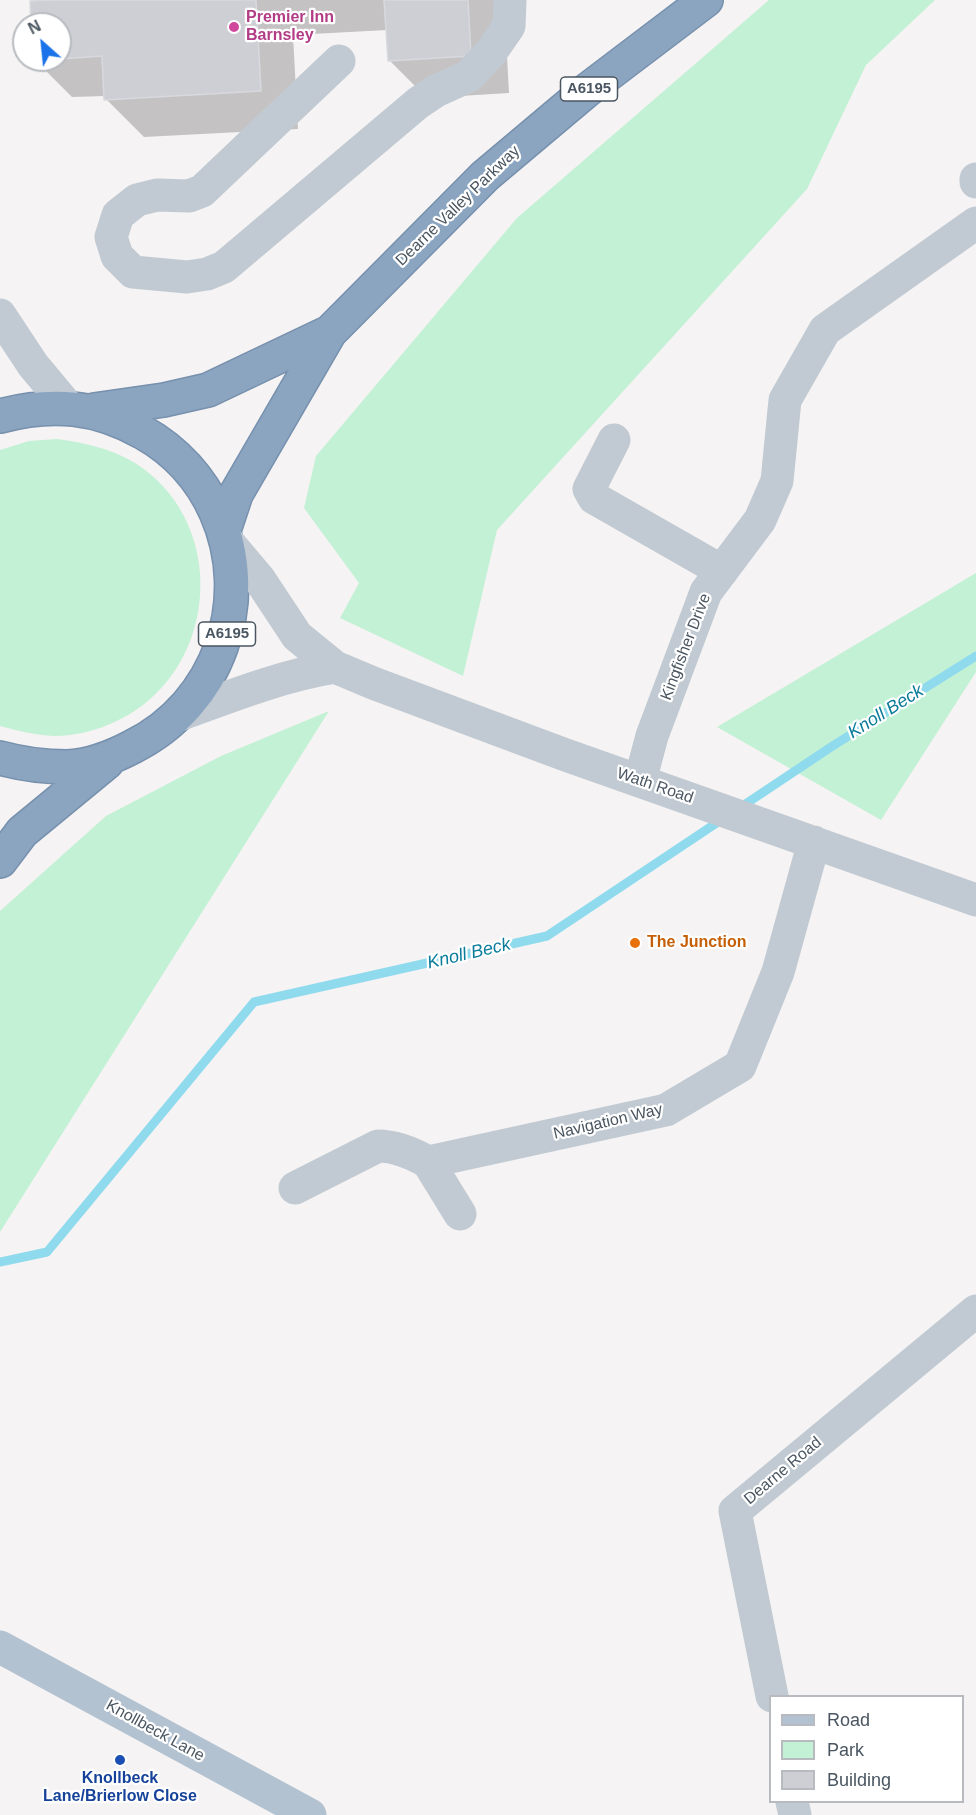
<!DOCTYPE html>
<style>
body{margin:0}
#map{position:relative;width:976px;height:1815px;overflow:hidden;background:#f5f3f3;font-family:Helvetica,sans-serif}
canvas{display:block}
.legend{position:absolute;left:769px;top:1695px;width:195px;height:108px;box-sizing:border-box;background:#fff;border:2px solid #b7bbc0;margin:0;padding:8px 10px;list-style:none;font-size:18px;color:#4a5661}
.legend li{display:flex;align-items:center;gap:12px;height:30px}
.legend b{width:30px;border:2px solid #b7bbc0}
.north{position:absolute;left:12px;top:12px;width:60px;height:60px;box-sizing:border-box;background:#fff;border:2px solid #b7bbc0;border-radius:50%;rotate:333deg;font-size:16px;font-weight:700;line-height:24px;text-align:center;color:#4a5661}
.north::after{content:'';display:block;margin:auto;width:21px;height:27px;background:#1a73e8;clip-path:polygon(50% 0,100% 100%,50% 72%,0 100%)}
</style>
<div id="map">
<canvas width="976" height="1815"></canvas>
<ul class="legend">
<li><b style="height:8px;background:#b3c2d1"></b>Road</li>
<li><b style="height:16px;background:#c3f1d5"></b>Park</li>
<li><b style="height:16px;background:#cdcfd5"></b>Building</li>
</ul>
<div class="north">N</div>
</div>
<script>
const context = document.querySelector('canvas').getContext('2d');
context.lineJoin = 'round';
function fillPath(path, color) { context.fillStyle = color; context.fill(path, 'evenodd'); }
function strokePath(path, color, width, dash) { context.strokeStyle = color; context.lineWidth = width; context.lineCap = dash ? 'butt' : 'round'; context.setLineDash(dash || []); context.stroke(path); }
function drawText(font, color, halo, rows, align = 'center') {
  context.font = font + ' Helvetica,sans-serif'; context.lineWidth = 4.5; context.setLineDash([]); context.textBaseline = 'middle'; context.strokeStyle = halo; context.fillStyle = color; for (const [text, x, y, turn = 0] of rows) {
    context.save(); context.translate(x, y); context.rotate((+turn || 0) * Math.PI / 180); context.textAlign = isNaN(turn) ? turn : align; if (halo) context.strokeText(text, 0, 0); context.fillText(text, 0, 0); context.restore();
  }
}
fillPath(new Path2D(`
 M769 0H935L866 65 807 189 497 530 463 676 340 618 359 583 304 508 316 456 517 218Z
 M57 439C85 443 110 448 135 463 221 517 221 645 143 705 118 724 85 736 54 736 35 735 18 731 0 726V450L29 441Z
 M976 573V672L881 820 717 727Z
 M329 711 0 1232V911L106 816 221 756Z`), '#c3f1d5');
fillPath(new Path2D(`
 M85 0H504L509 93 427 98 389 60 387 30 293 35 298 129 144 137 106 99V96L72 97 35 60H60V24H33Z`), '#0003');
strokePath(new Path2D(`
 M738 809 831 747 976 656
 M0 1262 47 1252 254 1002 547 936 724 818`), '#90daee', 9);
const building = new Path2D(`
 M57 0H256L261 91 104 100 102 56 60 59V24H31L30 1Z
 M384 0H468L471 56 388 61Z`);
fillPath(building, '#cdcfd5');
strokePath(building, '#d7d9de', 1.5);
const highway = new Path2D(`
 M94 410 164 400 208 390 330 332
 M0 416C52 402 97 406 144 433 176 451 201 479 216 512 255 600 219 704 132 747 113 757 89 766 67 767 44 767 22 764 0 758
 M224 530 236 494 330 332 485 176 586 91 706 0
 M0 861 22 832 107 762`);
strokePath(highway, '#7690ad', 36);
strokePath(new Path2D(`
 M339 61 202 191 189 196 157 195 137 200 118 215 111 237 117 256 133 272 187 277 207 274 224 267 418 103 436 91 469 76 491 52 509 26 510 0
 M976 179V182
 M0 315 33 365 68 407
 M614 440 589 489 594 498 722 571
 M227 541 260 580 297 636 335 667 373 683 563 754 976 900
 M179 715C231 696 281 676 335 667
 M640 781 652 736 706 592 760 520 777 481 785 400 825 330 976 223
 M428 1162 460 1214
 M295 1188 378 1146C396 1146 412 1153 428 1162L666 1110 740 1066 778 972 814 842
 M772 1696 735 1511 976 1311
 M792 1802 795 1815`), '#c1cad2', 33);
strokePath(new Path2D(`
 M0 1647 310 1815`), '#b3c2d1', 33);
strokePath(highway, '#8ba5c1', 33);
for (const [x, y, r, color] of [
 [234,27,6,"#d1479c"],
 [635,943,6,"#e8710a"],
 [120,1760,6,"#1a4fb4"]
]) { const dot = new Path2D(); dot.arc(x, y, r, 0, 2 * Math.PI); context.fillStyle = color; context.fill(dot); strokePath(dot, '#fff', 2); }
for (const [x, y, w] of [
 [589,89,57],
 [227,634,57]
]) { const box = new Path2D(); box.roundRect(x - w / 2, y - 12, w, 24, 4.5); context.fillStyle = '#fff'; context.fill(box); strokePath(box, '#4a5661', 1.5); }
drawText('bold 15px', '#4a5661', null, [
 ["A6195",589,89],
 ["A6195",227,634]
]);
drawText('bold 16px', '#b23c85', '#fff', [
 ["Premier Inn",246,18],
 ["Barnsley",246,36]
], 'left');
drawText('16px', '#4a5661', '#fff', [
 ["Dearne Valley Parkway",458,206,-44],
 ["Kingfisher Drive",686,647,-69],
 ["Wath Road",655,786,19],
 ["Navigation Way",608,1122,-13],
 ["Dearne Road",783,1471,-40],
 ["Knollbeck Lane",155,1731,29]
]);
drawText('bold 16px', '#c56008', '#fff', [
 ["The Junction",647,943]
], 'left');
drawText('bold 16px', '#164399', '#fff', [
 ["Knollbeck",120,1779],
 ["Lane/Brierlow Close",120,1797]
]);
drawText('italic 18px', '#0c7c9b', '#fff', [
 ["Knoll Beck",886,712,-32],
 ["Knoll Beck",469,954,-13]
]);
</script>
